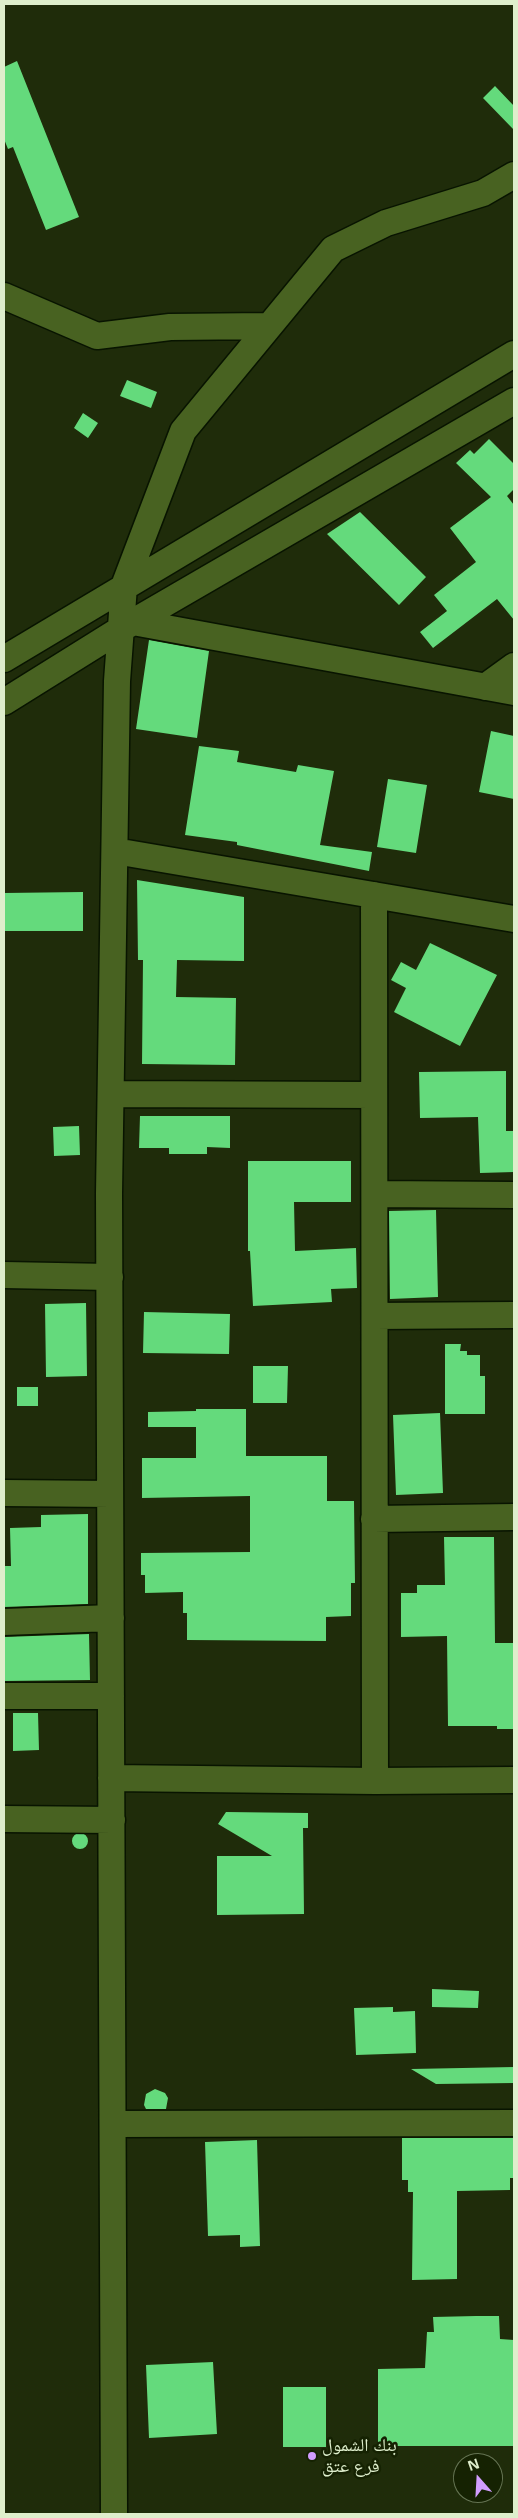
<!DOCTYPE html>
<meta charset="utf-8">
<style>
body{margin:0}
#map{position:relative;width:518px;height:2518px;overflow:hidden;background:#1f2c0a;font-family:"Open Sans",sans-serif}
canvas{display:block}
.frame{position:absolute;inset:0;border:5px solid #deeecc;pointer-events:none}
.north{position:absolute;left:453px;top:2453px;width:50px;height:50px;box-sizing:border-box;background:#152202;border:1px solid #657453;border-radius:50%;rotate:341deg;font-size:14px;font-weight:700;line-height:20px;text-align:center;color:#deeecc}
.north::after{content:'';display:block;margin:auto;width:18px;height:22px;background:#d19dfe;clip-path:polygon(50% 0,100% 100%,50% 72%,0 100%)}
</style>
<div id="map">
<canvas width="518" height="2518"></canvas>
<div class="frame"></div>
<div class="north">N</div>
</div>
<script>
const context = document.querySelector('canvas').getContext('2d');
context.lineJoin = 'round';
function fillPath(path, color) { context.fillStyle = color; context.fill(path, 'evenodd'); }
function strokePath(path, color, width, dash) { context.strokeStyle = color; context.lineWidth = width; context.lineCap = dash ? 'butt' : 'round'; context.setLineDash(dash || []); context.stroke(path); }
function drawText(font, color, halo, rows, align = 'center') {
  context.font = font + ' "Open Sans","Noto Naskh Arabic",sans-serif'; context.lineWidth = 5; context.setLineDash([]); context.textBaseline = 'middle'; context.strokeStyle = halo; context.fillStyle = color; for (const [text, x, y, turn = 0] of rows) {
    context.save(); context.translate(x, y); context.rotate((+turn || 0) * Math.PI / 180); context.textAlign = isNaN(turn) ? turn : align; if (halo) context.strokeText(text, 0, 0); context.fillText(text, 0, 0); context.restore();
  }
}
fillPath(new Path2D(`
 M17 61 79 217 46 230 13 147 8 149 4 139V67Z
 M495 86 514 106V130L483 98Z
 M127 380 157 392 151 408 120 396Z
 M83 413 98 423 88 438 74 428Z
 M489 439 514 464V489L507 496 514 505V620L497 599 433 648 420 632 447 611 434 595 476 562 450 528 491 497 456 463 470 450 474 454Z
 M360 512 426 577 399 605 327 534Z
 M149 640 209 651 197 738 136 729Z
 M491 731 514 736V799L479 792Z
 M199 746 239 751 237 762 296 772 298 765 334 771 320 845 372 852 369 871 237 845V842L185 835Z
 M388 779 427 785 416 853 377 847Z
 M137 880 244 897V961L177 960 176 997 236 998 235 1065 142 1064 143 960H138Z
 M83 892V931H4V893Z
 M430 943 497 975 460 1046 394 1012 406 988 391 980 401 962 416 970Z
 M506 1071V1131H514V1172L480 1173 478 1117 420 1118 419 1072Z
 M140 1116H230V1148L207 1147V1154H169V1148H139Z
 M79 1126 80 1155 54 1156 53 1127Z
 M248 1161H351V1202H294L295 1251 356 1248 357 1288 331 1289 332 1302 253 1306 250 1251H248Z
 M436 1210 438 1297 390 1299 389 1211Z
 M86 1303 87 1376 46 1377 45 1304Z
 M144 1312 230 1314 229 1354 143 1353Z
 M445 1344H461L460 1351H467V1355H480V1376H485V1414H445Z
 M253 1366H288L287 1403H253Z
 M17 1387H38V1406H17Z
 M196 1409H246V1456H327V1501H354L355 1583H351V1616L326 1617V1641L187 1640V1613H183V1592L145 1593V1575H141V1553L250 1552V1496L142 1498V1458H196V1427H148V1412L196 1411Z
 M440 1413 443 1493 396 1495 393 1415Z
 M88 1514V1604L4 1607V1566H11L10 1528 41 1527V1515Z
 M444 1537H494L495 1643H514V1729H497V1726H448L447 1636 401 1637V1593H417V1585H445Z
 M89 1634 90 1680 4 1681V1637Z
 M13 1713H38L39 1750 13 1751Z
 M226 1812 308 1813V1828H303L304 1914 217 1915V1856H272L218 1824Z
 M72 1841a8 8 0 1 1 16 0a8 8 0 1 1-16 0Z
 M432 1989 479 1991 478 2008 432 2007Z
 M393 2007V2012L415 2011 416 2053 356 2055 354 2008Z
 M514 2067V2083L436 2084 411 2069Z
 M155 2089 165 2093 168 2098 166 2109H146L144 2105 146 2094Z
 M402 2138H514V2178H510V2190L457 2191V2279L412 2280 413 2192H408V2180H402Z
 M257 2140 260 2246 240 2247V2235L208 2236 205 2142Z
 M476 2316H499L500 2339 514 2340V2446H378V2369L425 2368 427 2332H434L433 2317Z
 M213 2362 217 2434 149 2438 146 2365Z
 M283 2387H326V2447H283Z`), '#64da7c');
const minor = new Path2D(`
 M4 296 97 336 170 327 268 326
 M133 622 514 692
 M4 659 514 354
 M485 687 514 666
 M4 702 121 629 514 401
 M115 851 514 919
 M374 895 375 1781
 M111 1094 374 1095
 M375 1194 514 1195
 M4 1275 110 1277
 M375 1316 514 1315
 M4 1493 110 1494
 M374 1519 514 1517
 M4 1622 111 1618
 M4 1696H111
 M111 1778 375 1781 514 1780
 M4 1819 112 1820
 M113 2124 514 2123
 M114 2514 109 1193 117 681 124 586 183 431 333 249 386 223 483 193 514 175`);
strokePath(minor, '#081400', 29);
strokePath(minor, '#486221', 26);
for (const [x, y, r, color] of [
 [312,2456,5,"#d19dfe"]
]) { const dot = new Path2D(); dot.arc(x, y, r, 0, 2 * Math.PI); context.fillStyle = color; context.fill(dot); strokePath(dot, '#152202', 2); }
drawText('18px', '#deeecc', '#152202', [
 ["بنك الشمول",322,2446],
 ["فرع عتق",322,2467]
], 'left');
</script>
